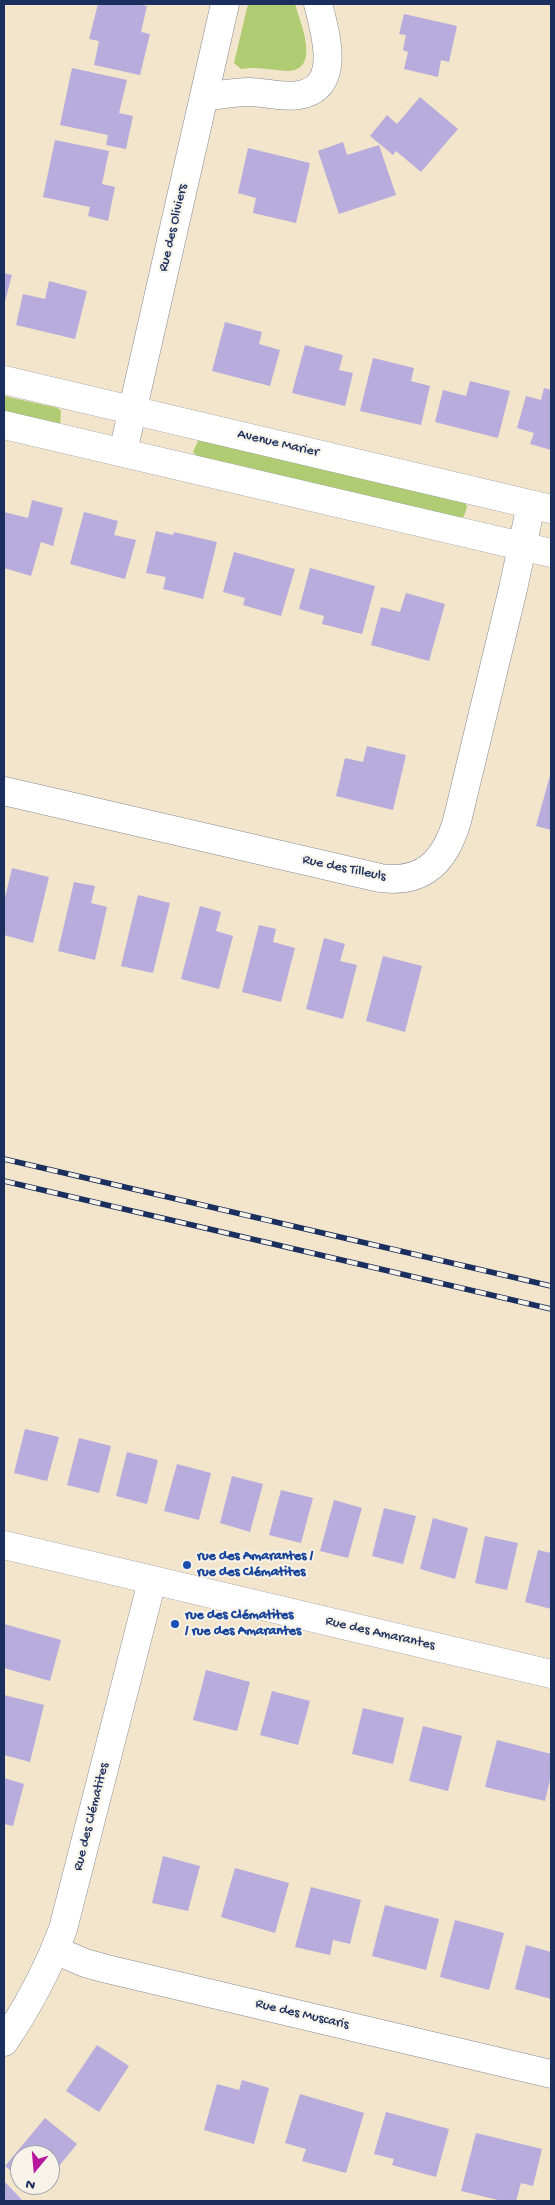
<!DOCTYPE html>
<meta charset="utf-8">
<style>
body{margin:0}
#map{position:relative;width:555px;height:2205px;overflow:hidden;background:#f2e5cc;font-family:"Gochi Hand",sans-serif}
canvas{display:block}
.frame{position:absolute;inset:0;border:5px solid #1b2f5e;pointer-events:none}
.north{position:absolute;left:10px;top:2145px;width:50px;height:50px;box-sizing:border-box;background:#f7f3e8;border:1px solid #9fa5b1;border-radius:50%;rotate:197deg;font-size:14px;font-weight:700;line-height:20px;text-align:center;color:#1b2f5e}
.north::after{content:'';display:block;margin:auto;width:18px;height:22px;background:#b5179e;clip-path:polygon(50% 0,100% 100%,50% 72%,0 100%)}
</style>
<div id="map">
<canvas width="555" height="2205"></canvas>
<div class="frame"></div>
<div class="north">N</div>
</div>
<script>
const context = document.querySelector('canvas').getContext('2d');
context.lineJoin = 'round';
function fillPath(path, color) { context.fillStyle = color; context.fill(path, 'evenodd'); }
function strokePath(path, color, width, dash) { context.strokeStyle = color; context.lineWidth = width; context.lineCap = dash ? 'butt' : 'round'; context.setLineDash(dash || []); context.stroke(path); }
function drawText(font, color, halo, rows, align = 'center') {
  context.font = font + ' "Gochi Hand",sans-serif'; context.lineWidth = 4; context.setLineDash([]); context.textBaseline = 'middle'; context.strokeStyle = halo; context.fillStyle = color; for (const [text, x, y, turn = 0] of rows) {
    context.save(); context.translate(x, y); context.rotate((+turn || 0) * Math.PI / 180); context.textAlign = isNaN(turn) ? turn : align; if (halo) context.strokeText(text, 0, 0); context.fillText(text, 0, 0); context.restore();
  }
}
fillPath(new Path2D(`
 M248 4H295C300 22 322 71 287 71 271 70 258 66 241 69L234 63Z
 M4 396 58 408 61 411 60 425 4 414Z
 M199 439 465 502 467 507 464 516 460 518 197 456 193 452Z`), '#b0cc72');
fillPath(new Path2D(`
 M98 4H136L147 6 141 32 150 34 140 75 94 65 99 41 89 39Z
 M404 14 457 26 449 62 441 60 438 77 404 69 408 52 403 50 406 35 399 34Z
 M72 68 127 80 119 113 133 116 126 149 106 145 108 135 60 125Z
 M420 97 458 129 421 172 396 151 393 155 370 136 387 115 397 124Z
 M55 140 109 151 102 184 115 187 108 221 88 216 90 207 43 197Z
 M343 142 347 155 379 145 396 195 339 214 318 151Z
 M248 148 310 163 296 223 253 213 256 198 238 193Z
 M4 273 12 275 4 305Z
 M49 281 87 291 75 339 16 325 23 294 45 299Z
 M225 322 262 332 259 344 280 350 270 386 212 371Z
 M305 345 343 355 339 370 353 373 345 406 292 393Z
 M373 358 414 368 411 381 430 386 421 425 360 411Z
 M470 381 510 391 498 438 435 422 443 390 466 396Z
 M544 388 551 390V450L530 444 534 433 517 428 526 396 541 400Z
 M32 500 63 508 53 546 41 542 31 576 4 568V512L28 518Z
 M84 512 118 521 114 535 136 540 125 579 70 564Z
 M156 531 173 535 174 532 217 542 203 599 163 589 166 577 146 573Z
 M234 552 295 569 281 616 243 605 245 598 223 592Z
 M310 568 375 586 362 634 322 624 324 616 299 609Z
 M406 593 445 604 429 661 371 645 381 607 400 612Z
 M367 746 406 755 393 810 336 796 345 758 363 762Z
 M551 772V830L536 826Z
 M12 868 49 877 33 943 4 935V902Z
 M74 882 95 886 91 903 107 907 95 960 58 951Z
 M138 895 170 903 153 973 121 966Z
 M200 906 221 912 216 931 233 936 219 989 181 979Z
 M259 925 276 929 273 942 295 948 281 1002 242 992Z
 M324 938 345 944 340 961 357 965 343 1019 306 1009Z
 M383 956 422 966 405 1032 366 1021Z
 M25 1429 59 1437 47 1481 14 1473Z
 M79 1438 111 1446 99 1493 67 1485Z
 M127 1452 158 1460 147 1504 116 1496Z
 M177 1464 211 1473 199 1520 164 1511Z
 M232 1476 263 1484 250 1532 220 1523Z
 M281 1490 313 1498 301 1543 269 1535Z
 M334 1500 362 1508 348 1558 320 1551Z
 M384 1508 416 1516 403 1564 372 1556Z
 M433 1518 468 1528 455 1579 420 1569Z
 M485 1536 518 1543 507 1590 475 1583Z
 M538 1550 551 1553V1609L525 1602Z
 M4 1624 61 1640 50 1681 4 1668Z
 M206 1670 250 1682 237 1731 193 1720Z
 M272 1691 310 1701 298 1745 260 1735Z
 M4 1695 44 1705 30 1762 4 1755Z
 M363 1708 404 1718 393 1764 352 1754Z
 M423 1726 462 1736 448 1791 409 1781Z
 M497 1740 551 1754V1776L545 1801 485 1787Z
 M4 1778 24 1784 13 1826 4 1824Z
 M163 1856 200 1866 188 1911 152 1903Z
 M235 1868 289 1883 275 1933 221 1917Z
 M311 1887 361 1900 350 1944 333 1940 330 1955 295 1947Z
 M385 1905 439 1919 426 1970 372 1956Z
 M455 1920 504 1933 489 1990 440 1977Z
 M526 1945 551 1952V1999L515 1989Z
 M97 2045 129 2066 99 2112 66 2091Z
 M242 2080 269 2088 254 2144 204 2130 217 2084 239 2090Z
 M300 2094 364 2113 346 2173 302 2161 306 2149 285 2143Z
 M386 2112 449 2129 436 2177 392 2165 394 2159 374 2154Z
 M45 2118 77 2144 50 2177V2155H20V2178L5 2166Z
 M476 2133 542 2149 533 2186 521 2183 516 2201H502L461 2191Z
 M4 2181 23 2201H4Z`), '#b7acdb');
const minor = new Path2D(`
 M204 97C219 95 234 92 249 92 265 92 283 98 299 95 343 88 325 32 318 4
 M4 380 551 509
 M4 425 551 553
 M123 452 225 4
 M4 791 380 878C424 884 445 861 457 821L513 589 531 505
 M4 1545 551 1674
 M55 1950 85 1963 107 1969 551 2074
 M4 2042C28 2007 48 1969 63 1929L152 1581`);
strokePath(minor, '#868a95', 29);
strokePath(minor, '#fff', 28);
const rail = new Path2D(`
 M4 1159 551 1286
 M4 1181 551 1309`);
strokePath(rail, '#1b2f5e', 5.5);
strokePath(rail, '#f7f3e8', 4, [11]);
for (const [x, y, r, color] of [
 [187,1565,5,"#1a4fb4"],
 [175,1624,5,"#1a4fb4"]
]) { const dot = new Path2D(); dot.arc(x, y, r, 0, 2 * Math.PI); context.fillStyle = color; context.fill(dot); strokePath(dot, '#f7f3e8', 2); }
drawText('14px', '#1b2f5e', '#f7f3e8', [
 ["Rue des Oliviers",174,228,-77],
 ["Avenue Marier",278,444,13],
 ["Rue des Tilleuls",344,869,12],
 ["Rue des Amarantes",380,1634,13],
 ["Rue des Clématites",92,1817,-76],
 ["Rue des Muscaris",302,2015,13]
]);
drawText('bold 14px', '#164399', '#f7f3e8', [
 ["rue des Amarantes /",197,1557],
 ["rue des Clématites",197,1573],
 ["rue des Clématites",185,1616],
 ["/ rue des Amarantes",185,1632]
], 'left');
</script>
